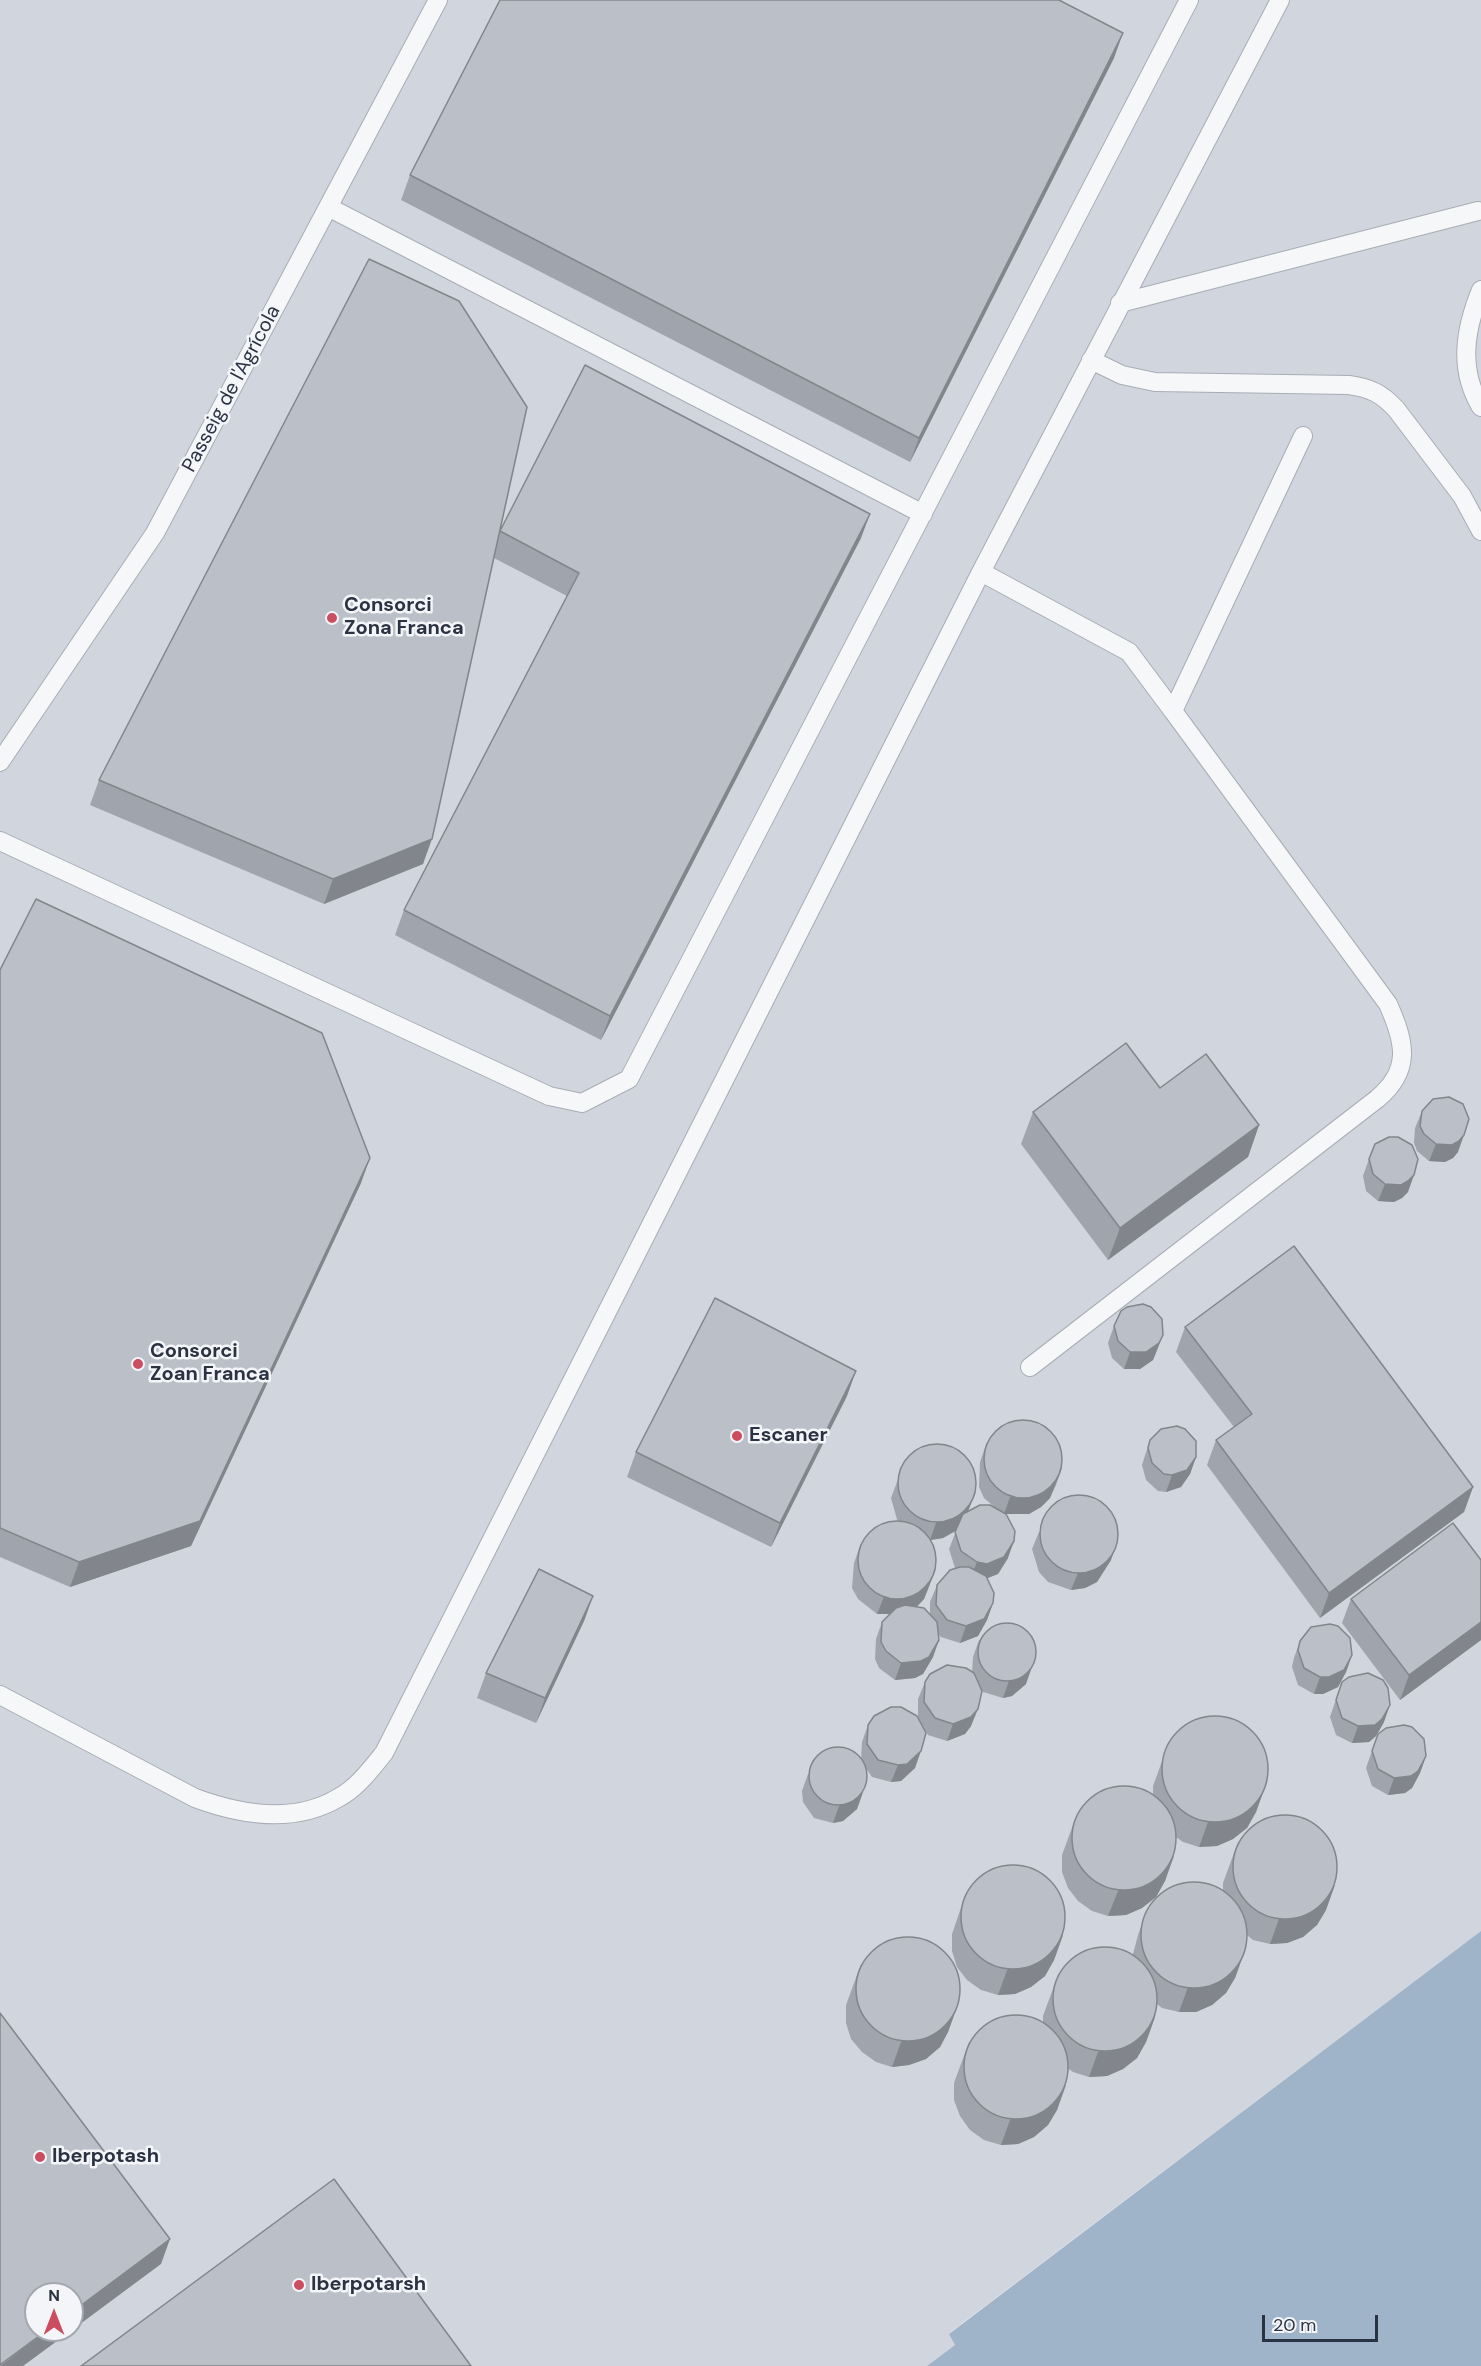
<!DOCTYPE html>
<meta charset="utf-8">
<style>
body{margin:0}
#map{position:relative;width:1481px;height:2366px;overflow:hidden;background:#e3e6eb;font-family:"DM Sans",sans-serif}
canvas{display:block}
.north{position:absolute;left:24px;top:2282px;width:60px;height:60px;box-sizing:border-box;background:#f3f5f8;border:2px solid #a3a7b0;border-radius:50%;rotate:0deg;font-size:16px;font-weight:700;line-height:24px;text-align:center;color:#2b3343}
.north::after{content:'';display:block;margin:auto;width:21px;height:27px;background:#cb4d5f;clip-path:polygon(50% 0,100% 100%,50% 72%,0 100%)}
.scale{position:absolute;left:1262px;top:2315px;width:116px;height:27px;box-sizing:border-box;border:3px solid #2b3343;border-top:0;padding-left:8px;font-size:18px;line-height:21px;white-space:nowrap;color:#2b3343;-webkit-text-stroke:4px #f3f5f8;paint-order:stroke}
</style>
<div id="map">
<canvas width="1481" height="2366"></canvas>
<div class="north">N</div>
<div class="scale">20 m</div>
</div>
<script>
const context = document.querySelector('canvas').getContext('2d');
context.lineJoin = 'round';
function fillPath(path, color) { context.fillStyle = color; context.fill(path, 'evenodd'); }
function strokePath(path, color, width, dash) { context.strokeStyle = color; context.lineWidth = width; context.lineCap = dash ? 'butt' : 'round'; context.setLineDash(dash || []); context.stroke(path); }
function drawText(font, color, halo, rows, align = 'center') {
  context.font = font + ' "DM Sans",sans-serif'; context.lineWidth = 5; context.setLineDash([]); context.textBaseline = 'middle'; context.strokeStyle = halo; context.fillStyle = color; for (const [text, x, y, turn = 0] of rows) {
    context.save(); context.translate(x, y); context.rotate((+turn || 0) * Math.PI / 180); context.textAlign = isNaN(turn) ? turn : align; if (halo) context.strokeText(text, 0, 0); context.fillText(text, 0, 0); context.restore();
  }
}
fillPath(new Path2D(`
 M0 0H1481V1931L949 2333 955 2345 927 2366H0ZM36 2294H72V2330H36Z`), '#d1d5dd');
fillPath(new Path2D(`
 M1481 1931V2366H927L955 2345 949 2334Z`), '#9fb3c9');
const service = new Path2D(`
 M330 208 923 514
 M1481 290C1465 329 1458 369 1481 407
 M1120 303 1478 211
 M1091 360 1122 375 1155 382 1349 385C1370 388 1381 393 1396 409L1462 496 1481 531
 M981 572 1129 652 1173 711
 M0 762 155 533 438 0
 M0 841 549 1096 582 1103 629 1079 1189 0
 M1030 1367 1377 1099C1412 1070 1405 1042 1388 1004L1173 711 1303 436
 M0 1695 195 1798C241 1815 294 1824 338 1798 357 1788 371 1769 384 1753L981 572 1280 0`);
strokePath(service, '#a8adb5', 20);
strokePath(service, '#f6f7f9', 18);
fillPath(new Path2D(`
 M1114 58 910 462 401 200 410 175Z
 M500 531 861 538 601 1040 395 935 404 910 567 596 494 558 423 864 324 904 90 805 99 780Z
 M0 970 361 1183 191 1546 70 1587 0 1557Z
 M1160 1088 1259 1125 1248 1157 1108 1260 1021 1144 1033 1112Z
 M1422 1111 1458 1152 1453 1158 1445 1162 1429 1161 1417 1151 1414 1143 1415 1128Z
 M1369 1159 1408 1192 1402 1198 1394 1202 1378 1201 1366 1191 1363 1176Z
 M1114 1326 1163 1335 1153 1360 1140 1369H1124L1112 1358 1108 1343Z
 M1185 1327 1473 1487 1464 1512 1320 1618 1207 1465 1216 1440 1234 1427 1176 1352Z
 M847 1396 771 1547 627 1477 636 1452Z
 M1150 1440 1196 1457 1190 1474 1181 1487 1166 1492 1158 1491 1146 1480 1142 1465Z
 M986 1445 1062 1468 1056 1485 1050 1498 1041 1507 1029 1514H1006L1008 1558 998 1574 987 1578 993 1603 987 1620 978 1636 960 1643 941 1637 938 1634 933 1657 923 1674 915 1678 895 1680 879 1668 875 1659 876 1639 882 1622 890 1614H877L858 1599 852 1588 854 1563 860 1546 898 1523 891 1498 906 1458 968 1511 998 1510 984 1498 979 1487 980 1462ZM956 1531 949 1549 955 1568 937 1585 930 1602V1614L917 1607 924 1599 929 1586 931 1540 943 1538Z
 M1039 1532 1111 1560 1097 1582 1085 1588 1071 1590 1048 1582 1039 1572 1032 1549Z
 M1481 1560V1640L1400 1700 1342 1623 1351 1599Z
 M593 1596 584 1621 536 1723 477 1698 486 1673Z
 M979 1640 1026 1684 1012 1696 1003 1698 983 1692 981 1689 971 1726 965 1734 947 1741 928 1735 923 1727 915 1768 901 1781 891 1782 872 1777 864 1765 863 1792 857 1809 843 1821 833 1823 814 1818 803 1802 802 1791 808 1774 861 1759 862 1742 868 1725 918 1716V1699L925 1682 972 1673 973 1657Z
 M1300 1641 1352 1655 1346 1672 1338 1687 1323 1694H1314L1298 1685 1292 1667 1294 1658Z
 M1342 1682 1384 1722 1376 1736 1369 1742 1352 1743 1336 1735 1330 1717Z
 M1378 1734 1426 1756 1420 1773 1412 1788 1405 1793 1388 1795 1372 1786 1366 1768Z
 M1168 1745 1265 1787 1256 1812 1247 1828 1233 1839 1217 1846 1199 1847 1183 1842 1176 1837 1165 1881 1156 1897 1142 1908 1126 1915 1108 1916 1092 1911 1078 1901 1068 1888 1062 1872V1855L1077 1814 1153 1794V1786Z
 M1238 1842 1326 1910 1317 1925 1303 1937 1287 1943 1270 1944 1253 1940 1247 1935 1244 1953 1235 1978 1226 1993 1212 2005 1196 2012H1179L1162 2008 1157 2004 1155 2017 1146 2042 1137 2058 1123 2069 1107 2076 1089 2077 1073 2072 1069 2069 1057 2110 1048 2125 1034 2137 1018 2144 1001 2145 984 2140 970 2130 960 2116 954 2100V2083L969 2042 1043 2022V2016L1058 1975 1133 1954 1138 1935 1147 1910 1223 1892V1883Z
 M966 1893 1063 1935 1054 1960 1045 1976 1031 1987 1015 1994 998 1995 981 1990 967 1980 957 1967 952 1951V1934Z
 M861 1964 957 2007 948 2032 940 2047 926 2059 909 2065 892 2067 876 2062 862 2052 851 2039 846 2023V2005Z`), '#a0a4ac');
fillPath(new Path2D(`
 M1123 33 1114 58 910 462 919 438Z
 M870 514 861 538 601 1040 610 1016Z
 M432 839 423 864 324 904 333 879Z
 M1259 1125 1248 1157 1108 1260 1120 1228Z
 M1464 1135 1458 1152 1453 1158 1445 1162 1429 1161 1436 1144Z
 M370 1158 361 1183 191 1546 70 1587 79 1562Z
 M1414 1175 1408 1192 1402 1198 1394 1202 1378 1201 1385 1184Z
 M1163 1335 1153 1360 1140 1369H1124L1130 1352Z
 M856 1371 847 1396 771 1547 780 1523Z
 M1196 1457 1190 1474 1181 1487 1166 1492 1172 1475Z
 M1062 1468 1050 1498 1041 1507 1029 1514H1004L1010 1497Z
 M1473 1487 1464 1512 1320 1618 1329 1593Z
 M976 1492 964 1521 955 1531 943 1538 930 1540 936 1523Z
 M1014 1541 1008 1558 998 1574 980 1581 970 1579 977 1562Z
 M1117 1543 1111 1560 1097 1582 1085 1588 1071 1590 1078 1573Z
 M936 1569 924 1599 915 1608 903 1614H877L884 1597Z
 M593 1596 584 1621 536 1723 545 1698Z
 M993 1603 987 1620 978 1636 960 1643 966 1626Z
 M1481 1622V1640L1400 1700 1409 1675Z
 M939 1640 933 1657 923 1674 915 1678 895 1680 901 1663Z
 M1352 1655 1346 1672 1338 1687 1323 1694H1314L1320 1677Z
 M1032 1667 1026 1684 1012 1696 1003 1698 1009 1681Z
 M1390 1705 1384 1722 1376 1736 1369 1742 1352 1743 1358 1726Z
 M978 1709 971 1726 965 1734 947 1741 953 1724Z
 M921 1751 915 1768 901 1781 891 1782 898 1765Z
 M1426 1756 1420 1773 1412 1788 1405 1793 1388 1795 1394 1778Z
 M1265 1787 1256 1812 1247 1828 1233 1839 1217 1846 1199 1847 1208 1822Z
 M863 1792 857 1809 843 1821 833 1823 839 1806Z
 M1174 1856 1165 1881 1156 1897 1142 1908 1126 1915 1108 1916 1118 1891Z
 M1335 1885 1326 1910 1317 1925 1303 1937 1287 1943 1270 1944 1279 1919Z
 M1063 1935 1054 1960 1045 1976 1031 1987 1015 1994 998 1995 1007 1970Z
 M1244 1953 1235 1978 1226 1993 1212 2005 1196 2012H1179L1188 1987Z
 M957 2007 948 2032 940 2047 926 2059 909 2065 892 2067 901 2042Z
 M1155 2017 1146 2042 1137 2058 1123 2069 1107 2076 1089 2077 1098 2052Z
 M1066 2085 1057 2110 1048 2125 1034 2137 1018 2144 1001 2145 1010 2120Z
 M170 2239 161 2264 72 2330V2312Z
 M47 2330H72L23 2366H0Z`), '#82868c');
const building = new Path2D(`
 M500 0H1059L1123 33 919 438 410 175Z
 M369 259 459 301 527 407 432 839 333 879 99 780Z
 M585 365 870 514 610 1016 404 910 579 573 500 531Z
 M36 899 322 1033 370 1158 200 1521 79 1562 0 1528V970Z
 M1126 1043 1160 1088 1206 1054 1259 1125 1120 1228 1033 1112Z
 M1449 1097 1463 1104 1469 1119 1464 1135 1459 1141 1452 1145 1436 1144 1424 1134 1420 1126 1422 1111 1433 1099Z
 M1389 1137H1398L1412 1145 1418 1159 1414 1175 1408 1181 1401 1185 1385 1184 1373 1174 1369 1159 1375 1144Z
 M1294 1246 1473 1487 1329 1593 1216 1440 1252 1414 1185 1327Z
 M715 1298 856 1371 780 1523 636 1452Z
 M1143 1304 1151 1307 1162 1319 1163 1335 1159 1343 1146 1352H1130L1118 1341 1114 1326 1121 1311 1127 1307Z
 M984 1459a39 39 0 1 1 78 0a39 39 0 1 1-78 0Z
 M1177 1426 1185 1429 1196 1441V1457L1187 1470 1172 1475 1164 1474 1152 1463 1148 1448 1150 1440 1161 1429Z
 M898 1483a39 39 0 1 1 78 0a39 39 0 1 1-78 0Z
 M1040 1534a39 39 0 1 1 78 0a39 39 0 1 1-78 0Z
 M980 1505H990L1006 1514 1015 1531 1014 1541 1004 1557 987 1564 977 1562 961 1551 955 1532 963 1514Z
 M858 1560a39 39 0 1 1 78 0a39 39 0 1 1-78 0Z
 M1453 1523 1481 1560V1622L1409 1675 1351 1599Z
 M960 1567H969L986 1576 994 1593 993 1603 984 1619 966 1626 947 1620 936 1605 937 1585 950 1570Z
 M539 1569 593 1596 545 1698 486 1673Z
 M905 1605 924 1608 937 1622 939 1640 929 1657 921 1661 901 1663 886 1651 881 1642 882 1622 896 1608Z
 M978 1652a29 29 0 1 1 58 0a29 29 0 1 1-58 0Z
 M1330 1624 1338 1626 1350 1638 1352 1655 1344 1670 1329 1677H1320L1304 1668 1298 1650 1300 1641 1311 1627Z
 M947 1665 966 1668 974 1673 982 1691 978 1709 971 1717 953 1724 935 1718 924 1702 925 1682 930 1674Z
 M1368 1673 1383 1680 1388 1688 1390 1705 1382 1719 1375 1725 1358 1726 1342 1718 1336 1700 1342 1682 1349 1677Z
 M891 1707H901L917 1716 926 1733 921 1751 907 1764 898 1765 878 1760 867 1744 868 1725 874 1716Z
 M1162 1769a53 53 0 1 1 106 0a53 53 0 1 1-106 0Z
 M1404 1725 1412 1727 1424 1739 1426 1756 1418 1771 1411 1776 1394 1778 1378 1769 1372 1751 1378 1734 1386 1728Z
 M809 1776a29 29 0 1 1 58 0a29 29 0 1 1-58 0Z
 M1072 1838a52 52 0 1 1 104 0a52 52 0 1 1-104 0Z
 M1233 1867a52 52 0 1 1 104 0a52 52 0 1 1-104 0Z
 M961 1917a52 52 0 1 1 104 0a52 52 0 1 1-104 0Z
 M1141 1935a53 53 0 1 1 106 0a53 53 0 1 1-106 0Z
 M856 1989a52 52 0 1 1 104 0a52 52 0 1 1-104 0Z
 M1053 1999a52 52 0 1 1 104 0a52 52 0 1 1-104 0Z
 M0 2013 170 2239 72 2312V2294H36V2330H47L0 2365Z
 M964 2067a52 52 0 1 1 104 0a52 52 0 1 1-104 0Z
 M334 2179 471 2366H81Z`);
fillPath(building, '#babfc8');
strokePath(building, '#82868c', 1.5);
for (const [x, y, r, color] of [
 [332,618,6,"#cb4d5f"],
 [138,1364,6,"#cb4d5f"],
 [737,1436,6,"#cb4d5f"],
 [40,2157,6,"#cb4d5f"],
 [299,2285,6,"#cb4d5f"]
]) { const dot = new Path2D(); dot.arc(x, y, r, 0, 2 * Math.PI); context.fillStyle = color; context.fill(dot); strokePath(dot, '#f3f5f8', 2); }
drawText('20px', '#2b3343', '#f3f5f8', [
 ["Passeig de l'Agrícola",232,389,-62]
]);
drawText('bold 20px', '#2b3343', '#f3f5f8', [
 ["Consorci",344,606],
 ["Zona Franca",344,629],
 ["Consorci",150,1352],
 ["Zoan Franca",150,1375],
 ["Escaner",749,1436],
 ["Iberpotash",52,2157],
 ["Iberpotarsh",311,2285]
], 'left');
</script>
